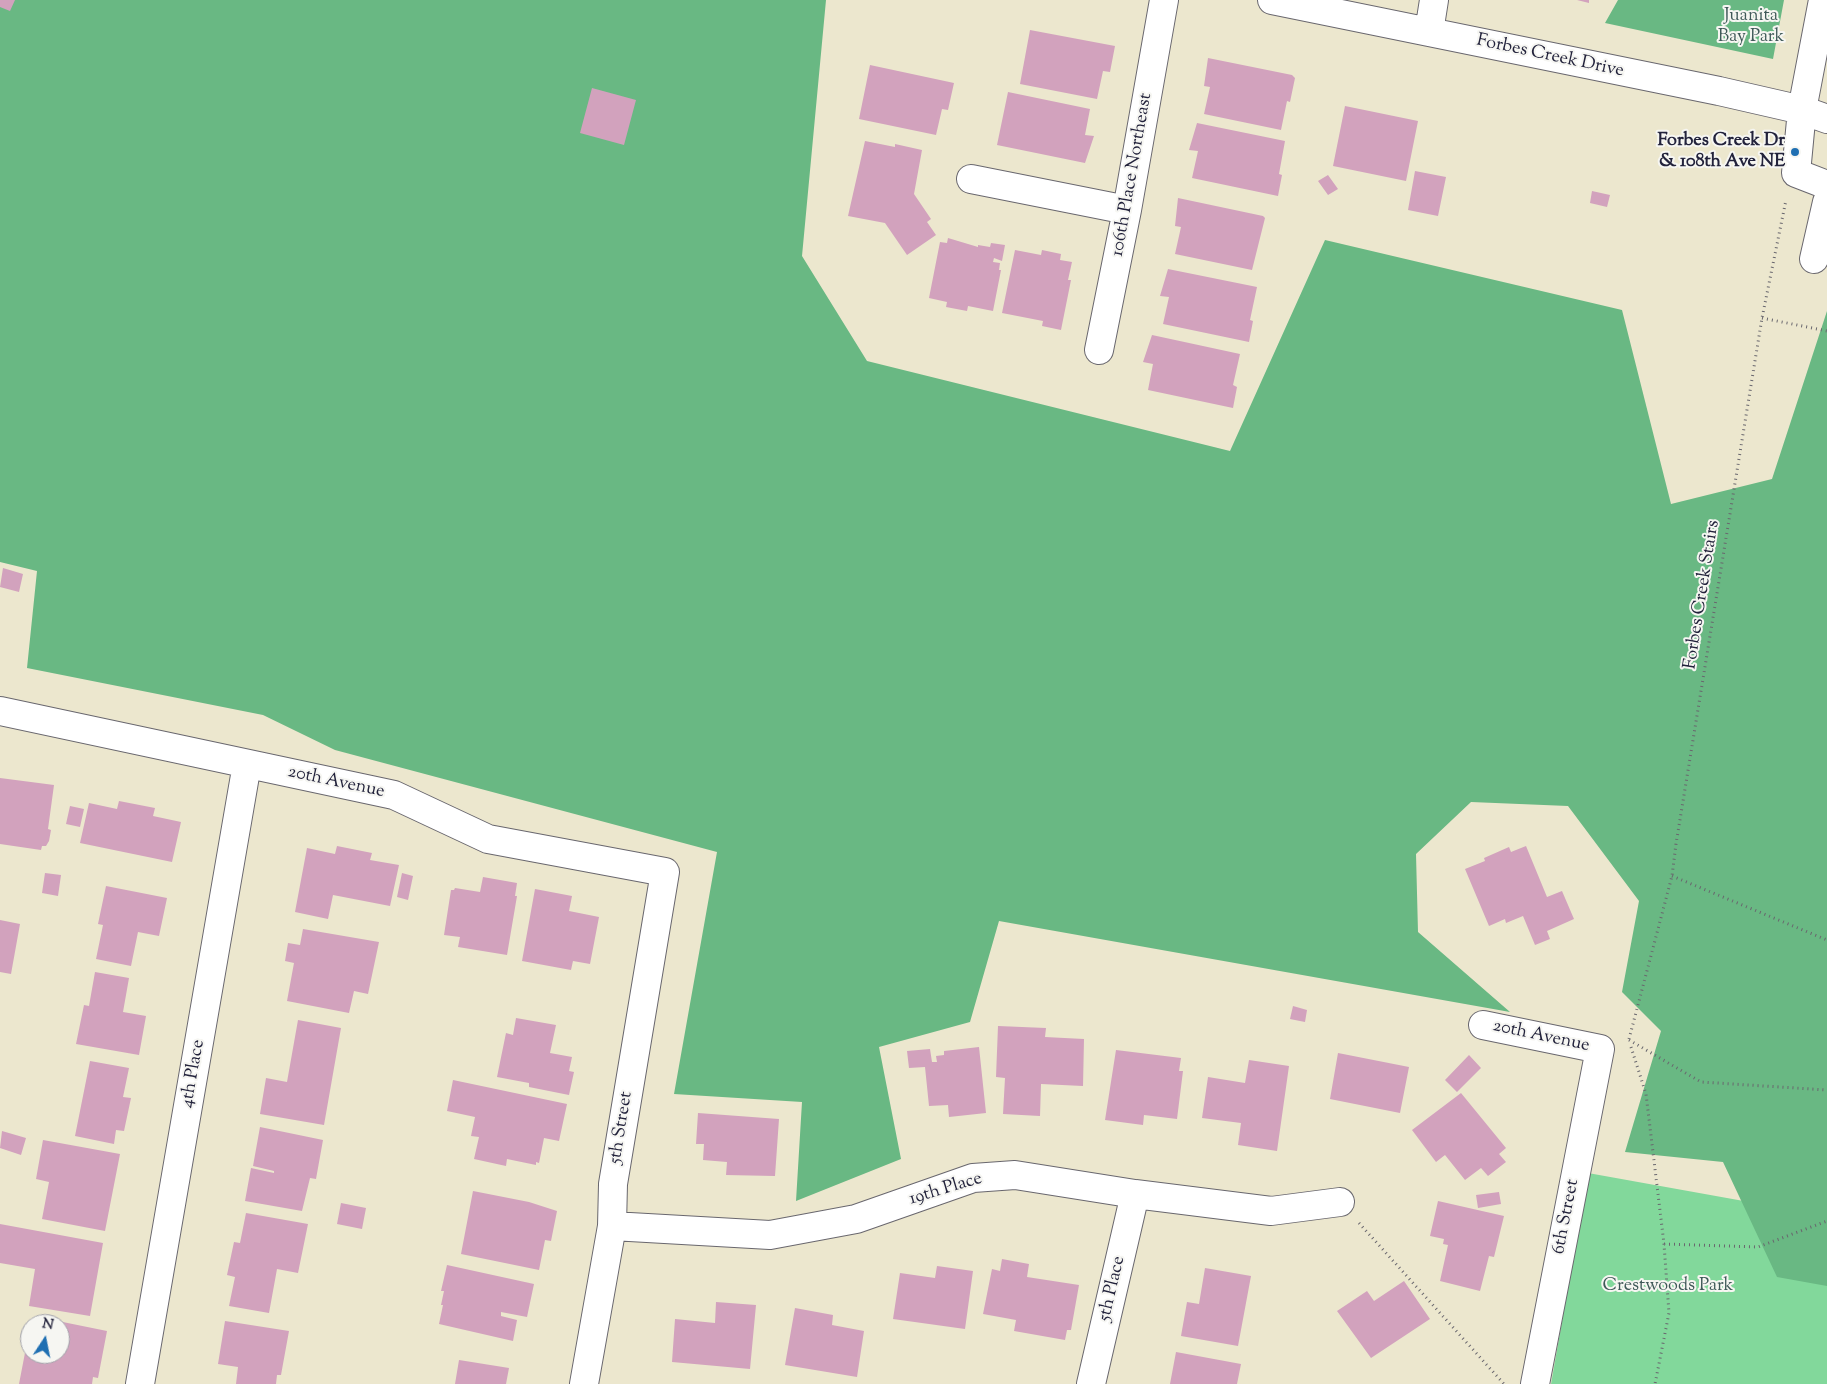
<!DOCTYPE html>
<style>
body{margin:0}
#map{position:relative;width:1827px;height:1384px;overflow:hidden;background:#ece7ce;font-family:"Sorts Mill Goudy",serif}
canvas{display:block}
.north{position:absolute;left:20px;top:1314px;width:50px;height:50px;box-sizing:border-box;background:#f6f6f2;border:1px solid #a1a1a9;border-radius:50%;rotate:11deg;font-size:14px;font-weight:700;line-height:20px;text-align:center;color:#22223b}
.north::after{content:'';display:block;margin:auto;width:18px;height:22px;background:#1f6fb2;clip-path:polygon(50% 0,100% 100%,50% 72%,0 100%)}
</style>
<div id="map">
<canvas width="1827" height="1384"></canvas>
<div class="north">N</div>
</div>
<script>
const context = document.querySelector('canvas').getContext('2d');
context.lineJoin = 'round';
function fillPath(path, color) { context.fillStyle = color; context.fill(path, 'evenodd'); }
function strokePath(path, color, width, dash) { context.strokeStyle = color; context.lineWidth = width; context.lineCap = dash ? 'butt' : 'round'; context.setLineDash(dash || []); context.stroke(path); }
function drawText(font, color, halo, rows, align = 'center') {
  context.font = font + ' "Sorts Mill Goudy",serif'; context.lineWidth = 4; context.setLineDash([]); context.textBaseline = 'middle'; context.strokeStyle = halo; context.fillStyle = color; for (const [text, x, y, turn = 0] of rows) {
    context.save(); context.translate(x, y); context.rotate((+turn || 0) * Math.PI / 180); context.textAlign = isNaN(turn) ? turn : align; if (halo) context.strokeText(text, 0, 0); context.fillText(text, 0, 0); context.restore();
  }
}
fillPath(new Path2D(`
 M1588 1173 1827 1216V1384H1551Z`), '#82d89b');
fillPath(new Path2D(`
 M0 0H826L802 256 867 361 1230 451 1325 240 1622 310 1671 504 1772 479 1827 311V1286L1777 1277 1723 1162 1625 1152 1661 1031 1622 992 1639 901 1568 806 1471 802 1416 854 1418 932 1510 1012 999 921 970 1022 879 1047 901 1159 796 1201 802 1102 674 1094 717 852 335 750 263 715 27 668 37 571 0 562Z
 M1618 0H1784L1773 59 1605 23Z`), '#69b883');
fillPath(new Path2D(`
 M0 0H15L10 11 0 7Z
 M1577 0H1589V3Z
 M1030 30 1115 46 1110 72 1103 71 1097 99 1020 84Z
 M1208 58 1292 75 1295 78 1290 102 1287 101 1281 130 1204 114 1210 87 1204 86Z
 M870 65 954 83 948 110 942 109 936 135 859 119Z
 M592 88 636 100 624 145 580 133Z
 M1008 92 1090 109 1085 135 1094 136 1085 163 997 145Z
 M1345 106 1418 121 1406 181 1333 166Z
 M1197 123 1285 141 1279 174 1282 175 1278 196 1192 178 1198 151 1189 150Z
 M865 141 895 147V144L922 150 914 194 931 219 927 222 936 235 907 255 885 223 848 216Z
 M1415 171 1446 177 1438 216 1408 210Z
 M1328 175 1338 189 1328 195 1318 181Z
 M1592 191 1610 195 1607 207 1590 203Z
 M1178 198 1263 216 1265 218 1252 270 1175 254 1181 227 1175 226Z
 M948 238 978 247V245L990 247 991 243 1005 245 1002 261 994 258 993 262 1000 263 999 270H1001L993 311 968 306 967 311 946 307 947 302 929 298 940 242 947 243Z
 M1015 250 1041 255 1042 250 1061 254 1060 260 1072 262 1068 280H1071L1061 330 1042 326 1043 321 1002 313Z
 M1168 269 1257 287 1250 320 1253 321 1249 342 1163 324 1169 297 1160 296Z
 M1152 335 1240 354 1233 385 1237 387 1233 408 1148 390 1153 364 1143 362Z
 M3 568 23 574 19 592 0 587Z
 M0 778 54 785 48 829 51 830 49 841 46 846H42L41 850 0 844Z
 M119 801 155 808 153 816 181 822 172 862 80 843 89 803 117 809Z
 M70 806 84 809 80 827 66 824Z
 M337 846 372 853 370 860 399 865 390 906 333 895 328 919 295 912 307 848 335 854Z
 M1526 846 1547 897 1562 891 1574 919 1547 931 1550 939 1535 945 1523 916 1506 923 1505 919 1489 926 1465 869 1485 861 1484 858 1509 847 1511 852Z
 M45 873 61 875 58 896 42 893Z
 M402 873 413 876 408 900 397 897Z
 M483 877 517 883 515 896H517L507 955 458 947 460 937 444 935 451 890H454L455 888 480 892Z
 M106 886 167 898 159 936 138 932 131 966 96 959 103 925 98 924Z
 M535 889 572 896 569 911 599 917 590 964 573 961 571 970 522 961Z
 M0 920 20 924 11 974 0 972Z
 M303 929 379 942 368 994 354 991 349 1013 287 1001 294 963 285 961 288 943 300 945Z
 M95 972 129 978 123 1012 146 1016 139 1055 76 1044 84 1005 89 1006Z
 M1293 1006 1307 1010 1305 1022 1290 1019Z
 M516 1018 556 1025 550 1053 572 1057 569 1071 574 1072 569 1095 529 1087V1083L497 1077 506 1033 513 1035Z
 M298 1020 341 1028 324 1125 260 1114 266 1078 287 1082Z
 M998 1026 1046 1028 1045 1037 1084 1039 1083 1086 1041 1084 1040 1116 1003 1114 1005 1078 996 1077Z
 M979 1047 986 1113 949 1117 948 1105 929 1106 925 1067 909 1068 907 1051 930 1049 932 1062H937L936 1056 944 1055V1051Z
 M1116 1050 1181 1058 1179 1071H1183L1177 1119 1144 1115 1143 1125 1105 1120Z
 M1338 1053 1409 1067 1400 1113 1330 1099Z
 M1469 1055 1481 1068 1457 1092 1445 1080Z
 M1249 1060 1289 1066 1277 1151 1238 1145 1241 1123 1202 1118 1208 1077 1245 1083Z
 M90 1061 129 1068 123 1097 131 1098 124 1131 116 1130 114 1144 75 1136Z
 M453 1080 567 1104 559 1141 544 1138 539 1163 536 1162V1165L507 1159 506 1166 474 1159 479 1137 471 1136 475 1117 447 1111Z
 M1461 1093 1506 1148 1499 1154 1506 1162 1488 1176 1481 1168 1465 1180 1445 1155 1436 1162 1412 1130Z
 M698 1113 779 1119 775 1176 726 1175 727 1162 703 1160 704 1144H696Z
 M260 1127 323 1140 316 1179 310 1178 302 1211 245 1201 251 1168 274 1173V1171L253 1166Z
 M2 1131 26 1138 21 1155 0 1148Z
 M43 1140 120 1154 105 1231 42 1219 49 1182 36 1179Z
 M473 1191 529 1202 557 1211 551 1241 545 1240 539 1270 461 1254Z
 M1499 1192 1501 1204 1478 1208 1476 1195Z
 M1438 1201 1504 1216 1494 1257 1489 1256 1480 1291 1440 1281 1448 1245 1443 1244 1444 1239 1430 1236Z
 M341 1203 366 1208 362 1229 337 1224Z
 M246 1213 308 1224 298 1273 277 1269 269 1313 229 1306 235 1277 227 1275 234 1242 240 1243Z
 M0 1224 103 1243 90 1316 29 1306 35 1269 0 1263Z
 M1002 1259 1029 1264 1027 1277 1079 1285 1071 1330H1067L1065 1340 1014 1331 1016 1320 983 1314 992 1269 1000 1271Z
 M447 1265 534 1284 527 1317 501 1312V1316L517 1320 513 1341 439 1324 443 1305H441L444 1291H441Z
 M937 1266 973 1271 965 1329 893 1319 900 1273 935 1278Z
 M1205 1268 1251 1276 1238 1346 1181 1336 1187 1302 1199 1304Z
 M1404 1281 1430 1319 1371 1358 1337 1311 1367 1291 1374 1301Z
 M716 1302 756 1305 750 1369 672 1362 675 1319 715 1323Z
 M795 1308 833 1315 832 1325 864 1331 857 1377 785 1365Z
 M43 1318 107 1331 98 1378 93 1377 92 1384H19L29 1332 30 1354H60V1324H41Z
 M225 1321 289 1331 281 1375H277L276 1384H236L238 1367 218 1364Z
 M1176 1352 1241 1364 1237 1384H1170Z
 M459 1360 509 1368 506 1384H455Z`), '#d2a2bd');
const minor = new Path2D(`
 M1272 0 1719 91 1802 110 1827 119
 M1823 0 1802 110 1796 173 1827 185
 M1429 32 1434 0
 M971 179 1127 210
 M1814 259 1827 202
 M1099 350 1127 210 1164 0
 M0 711 394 795 488 839 665 872 613 1184 612 1226 584 1384
 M1483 1025 1600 1049 1535 1384
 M612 1226 770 1235 856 1219 973 1178 1015 1175 1135 1194 1271 1211 1340 1202
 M140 1384 247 764
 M1091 1384 1135 1194`);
strokePath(minor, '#69676e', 30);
strokePath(new Path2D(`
 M1762 318 1827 331
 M1672 876 1827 940
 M1629 1039 1672 876 1676 844 1762 318 1786 200
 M1629 1040 1701 1082 1827 1090
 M1631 1047 1646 1094 1664 1244 1669 1313 1655 1384
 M1359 1223 1504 1384
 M1664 1244 1758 1247 1827 1221`), '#69676e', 3, [1, 4]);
strokePath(minor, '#fff', 28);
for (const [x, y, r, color] of [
 [1795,152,5,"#1f6fb2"]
]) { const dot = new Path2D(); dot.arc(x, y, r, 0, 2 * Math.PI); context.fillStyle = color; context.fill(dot); strokePath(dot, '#f6f6f2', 2); }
drawText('18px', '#3f5958', '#f6f6f2', [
 ["Juanita",1751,17],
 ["Bay Park",1751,38],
 ["Crestwoods Park",1668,1287]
]);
drawText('18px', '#22223b', '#f6f6f2', [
 ["Forbes Creek Drive",1550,57,12],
 ["106th Place Northeast",1133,175,-80],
 ["Forbes Creek Stairs",1703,595,-81],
 ["20th Avenue",336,783,12],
 ["20th Avenue",1541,1037,12],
 ["4th Place",194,1074,-80],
 ["5th Street",622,1128,-81],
 ["19th Place",946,1190,-17],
 ["6th Street",1567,1217,-79],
 ["5th Place",1113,1289,-77]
]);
drawText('bold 18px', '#22223b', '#f6f6f2', [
 ["Forbes Creek Dr",1785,142],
 ["& 108th Ave NE",1785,163]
], 'right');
</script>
